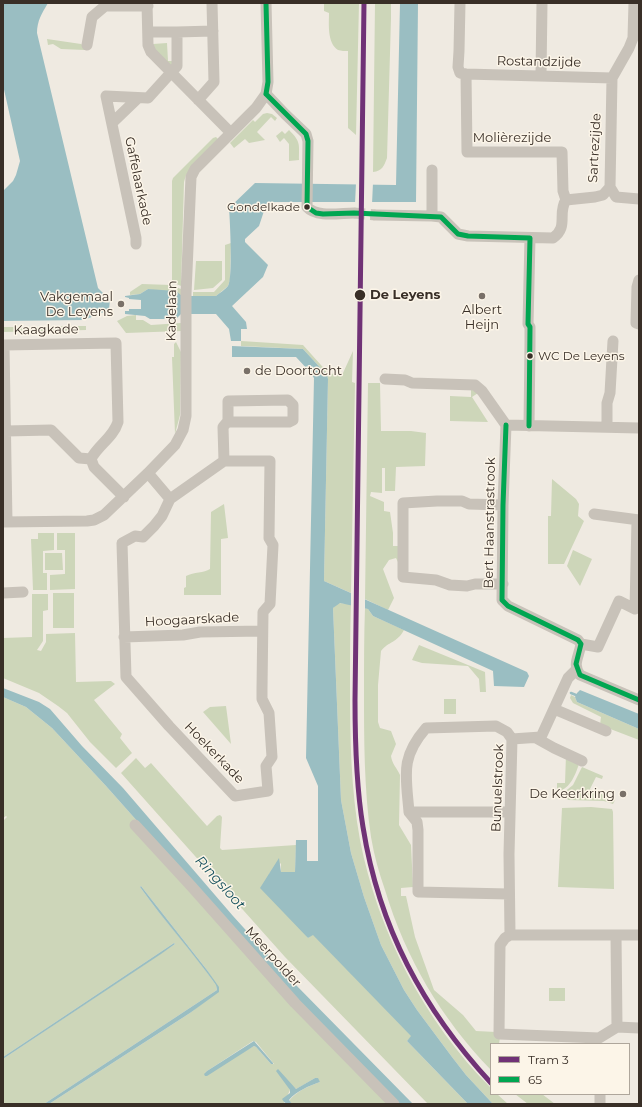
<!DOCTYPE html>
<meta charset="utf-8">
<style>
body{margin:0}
#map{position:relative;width:642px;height:1107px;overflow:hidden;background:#efeae1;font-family:Montserrat,sans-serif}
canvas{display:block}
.frame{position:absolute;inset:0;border:4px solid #392f27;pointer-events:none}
.legend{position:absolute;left:490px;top:1043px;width:140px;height:52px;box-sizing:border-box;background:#fcf5e8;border:1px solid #aea69b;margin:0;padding:5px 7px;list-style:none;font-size:12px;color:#392f27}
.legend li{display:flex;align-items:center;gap:8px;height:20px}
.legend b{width:20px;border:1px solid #aea69b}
</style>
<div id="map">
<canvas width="642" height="1107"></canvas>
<div class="frame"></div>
<ul class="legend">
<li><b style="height:5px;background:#703276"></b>Tram 3</li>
<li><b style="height:5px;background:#00a651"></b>65</li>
</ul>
</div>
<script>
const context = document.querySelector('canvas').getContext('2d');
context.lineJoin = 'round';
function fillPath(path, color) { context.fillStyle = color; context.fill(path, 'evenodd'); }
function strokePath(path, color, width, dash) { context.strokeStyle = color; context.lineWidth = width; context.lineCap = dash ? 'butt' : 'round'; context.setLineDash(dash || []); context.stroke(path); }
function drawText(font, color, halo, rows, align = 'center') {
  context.font = font + ' Montserrat,sans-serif'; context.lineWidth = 3; context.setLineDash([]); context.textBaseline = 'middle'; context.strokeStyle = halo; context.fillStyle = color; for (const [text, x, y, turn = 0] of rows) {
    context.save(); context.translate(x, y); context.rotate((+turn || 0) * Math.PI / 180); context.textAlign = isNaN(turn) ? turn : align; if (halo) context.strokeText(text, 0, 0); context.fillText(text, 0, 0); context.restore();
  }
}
fillPath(new Path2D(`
 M324 3H359L356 135 348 128V51C345 51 341 51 338 50 327 43 329 24 329 13L324 11Z
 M375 3H391V18L387 158C384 166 382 171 373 172Z
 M47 39 81 44 85 47V50L61 49 53 44 48 45Z
 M167 43 168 61H174V68L158 56 153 44Z
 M267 113 272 114 277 118 275 121 271 117 257 132 265 140 249 143 245 139 234 148 230 143 253 120 255 122 263 114Z
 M289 130C301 142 299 144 299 160L289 161V144L284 138 280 142 276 136 282 131 285 134Z
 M216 137 219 140 186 175 184 182 181 286 172 282V181L173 178 213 138Z
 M231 243 230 280 228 286 216 296 193 297V292H214L225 280V245Z
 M196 261H222V280L213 288 194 290Z
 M142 284 171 285 181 289 182 296 148 289 140 294 130 295V292Z
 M136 315V320H143L151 325 181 323V331L126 333 117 321 127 316Z
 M52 326H86V330L52 331Z
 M3 327H48V331L3 332Z
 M241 341 303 345 329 374 343 373 353 351 352 382 355 383 351 593 324 581 328 379 327 375 303 349 241 346Z
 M176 342 181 352 180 415 175 434 172 357H174V344Z
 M368 383H380L381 431H411L426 433 425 466 396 467 395 491H385V468H382V493L371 492 370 496 384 502V511L390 512 393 533V546H400L399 564 396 558 389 560 383 569 394 598 388 610 365 599Z
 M471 390H475L478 393 472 397 488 422 450 421V396L471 397Z
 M552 479 576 499 579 504 578 516 584 521 564 564H548V516H551Z
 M224 504 228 538 221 539V595H184V588L186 587V576C194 572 204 573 210 569L211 512Z
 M38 533H54V550L43 551V573H47V590H33L31 539H38Z
 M57 533H75V589L50 590V575L65 574V550H57Z
 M573 550 592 559 580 586 567 566Z
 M45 553H62L63 570H45Z
 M53 593H74V628H53Z
 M32 594H48V610L43 611V641L37 650 41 651 46 642V634L75 633 76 682 111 681 115 684 94 700 122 734 120 738 132 753 116 768 90 742 67 713 58 706 39 693 3 678V638L32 637Z
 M338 603 351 604C350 633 350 661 350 689 350 739 351 790 360 840 378 932 424 1021 491 1088V1094H497L508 1104H493L466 1075 452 1057 417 1010 404 990 381 945 364 897 351 853 341 800 333 608Z
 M365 608 368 609 373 616 404 630C397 643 389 641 381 651L378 685V722L380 728 391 731 396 744 391 756C392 764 397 768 400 775L399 825 411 845 413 887 401 888V896H406L415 937 434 990 463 1015 476 1031 496 1032 500 1037 499 1044H491V1070C441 1018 406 959 385 890 379 873 374 855 371 837 364 789 364 739 364 690 364 662 364 635 365 608Z
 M419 645 485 672 486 692H480L479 679 468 666 422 663 412 660Z
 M571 695 575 697 577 702 639 729V740L600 725 601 717 573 703 570 698Z
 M3 697 26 707 52 728 106 786 306 1011 399 1104H292L289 1101C296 1091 309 1086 320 1082L315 1078 298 1088 296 1089 292 1086 289 1087 290 1090 284 1103 287 1104H49L190 1013 219 990 207 970 141 886 140 887C164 921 193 951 216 985L217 990 44 1104H3V1059L175 944 174 943 3 1057V821L7 817 6 816 3 818ZM253 1041 256 1042 274 1064H271L256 1047 254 1046 204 1073Z
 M444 699H456V714H444Z
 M226 706 231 744 203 712 210 707Z
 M566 755 580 761C576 773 571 789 557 792V783H565Z
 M136 758 145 768 151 763 207 826 217 816 220 815 222 817 220 848 222 850 296 845 295 872H281V863L269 874 308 938 313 934 412 1036 407 1041 468 1104H428L285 957 121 773Z
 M582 767 603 776 602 779 596 777 590 789 615 800 613 804 604 801 568 800 563 793 573 785Z
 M591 807 612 809 613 812 614 889 558 887 562 808Z
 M549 988H565V1001H549Z
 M515 1094H542L555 1104H528Z`), '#cdd6b9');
fillPath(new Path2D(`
 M3 3H48C42 13 37 21 37 33L98 288 108 298 110 299 109 310 84 320 3 321V191L13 181 16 175 20 161 3 85Z
 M400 3H418L416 202H267L259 226 245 239V242L268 265 263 277 232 306 246 322 247 329H241V341H231L229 329 216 314H181L176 319H150L145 316 125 314V311H129V309H141V300L129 299V298L125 297V296L140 294 148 289 176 291 182 296H216C219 293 225 290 228 286 233 278 230 221 229 208L255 183 396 185Z
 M232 346 303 349 327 375 328 379 324 581 527 672 529 676 524 687 494 686 493 671 373 616 368 609 340 603 333 608 341 800 351 853 364 897 381 945 404 990 417 1010 452 1057 466 1075 493 1104H468L407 1041 411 1036 313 935 308 938 260 888 279 858 281 872H295L296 840H307V861H318V786L306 758 314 378 309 371 296 357H232Z
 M3 688 39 702 50 709 82 746 123 788 233 916 293 982 413 1104H399L306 1011 106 786 52 728 26 707 3 697Z
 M580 690 639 714V729L577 702 575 697 577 693Z
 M141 886 207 970 219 987V992L190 1013 49 1104H44L217 990 216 985C192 951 164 921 140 887Z
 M174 943 175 944 161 954 3 1059V1057Z
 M254 1041 273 1063V1064H271L256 1047 254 1046 207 1076H205L204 1074 207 1071Z
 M278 1069 296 1089 315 1078H318L320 1082C309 1086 296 1091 289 1100L292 1104C287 1104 285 1104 282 1099L290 1093V1090L276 1071Z`), '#9abec2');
fillPath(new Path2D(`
 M356 183H373L372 204H355Z
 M351 591 365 597V610L351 606Z`), '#efeae1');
strokePath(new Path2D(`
 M571 693 576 695`), '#9abec2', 2.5);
strokePath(new Path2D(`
 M354 213 375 215`), '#cbc5bc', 11, [11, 5.5]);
strokePath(new Path2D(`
 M147 3 148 45 151 52 231 133
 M460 3 459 51 458 67 460 73 466 74 612 78
 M148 32H177
 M87 45 92 17 105 6H148
 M466 74 467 152H562L563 191 566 200
 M541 75 542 3
 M266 94 285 114 306 134 308 141 307 207C317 218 340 213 354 213
 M198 100 214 82 212 3
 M112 123 138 98
 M610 187 616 197 639 199
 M375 215 432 216 441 217 458 234 468 236 553 238C569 227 557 213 566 200L595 197 603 195 610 187 612 78 629 48 633 38 634 3
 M432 216V170
 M136 244V238L106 96 148 98 177 66V32L213 31
 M639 280 637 287 636 323 639 324
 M385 379 405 380 412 383 475 385 482 391 506 425
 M506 425 503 505 502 600 508 606 578 640 581 644C579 657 572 664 580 675L639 700
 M506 425 639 428
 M529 426 530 343V327L528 324 530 238
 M607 427V403L610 393 613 341
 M6 431 51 430 79 458 91 459
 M91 459 94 467 124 497
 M224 461H270L269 538 273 545 270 604 263 612 262 689V699L269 713 272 757 266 766 268 791 235 796 169 726 126 677 122 543 135 536 143 537 154 526 162 516 170 499 224 461 223 427 228 421V401L288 400 293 405V420L289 422H231L228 421
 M148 473 170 499
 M594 514 639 520
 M3 522 87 521 94 520 104 515 148 473 175 445 183 430 186 416V294L191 177 195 169 256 108 266 94 268 82 266 3
 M7 522 4 345 116 343 118 422C113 438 98 445 91 459
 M503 584H475L467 586 450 585 436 580 403 577V503L437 501H462L469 504 503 505
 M3 593 23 592
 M124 637 183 635 200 632 262 631
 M581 644 598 647 619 601 635 609 637 520
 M554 709 606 731
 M536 738 554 748 582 761
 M409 812C406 775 400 758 426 728L496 726 507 732 512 739
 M409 812 417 822 418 830V892L509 894
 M409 812H510
 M135 825 192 887 295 1003 394 1104
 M510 935 509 854 512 739 541 737 568 678 576 670
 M510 935 505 938 500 945 499 1034 599 1038
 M510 935H639
 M616 935 617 1027
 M599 1038 617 1027 639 1028
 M600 1094V1104`), '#c8c2b9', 11);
strokePath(new Path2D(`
 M266 3 268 82 266 94
 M266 94 306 134 308 141 307 207
 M307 207 316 213 323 214 354 213 441 217 458 234 468 236 530 238
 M506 425 503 505 502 600 508 606 578 640 581 644 576 664 580 675 639 700
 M529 426 530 327 528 324 530 238`), '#00a651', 5);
strokePath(new Path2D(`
 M364 3 355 700C355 743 356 785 363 827 379 928 423 1009 491 1083`), '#703276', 5);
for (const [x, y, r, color] of [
 [307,207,3.5,"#392f27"],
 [360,295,6,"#392f27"],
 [482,296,4,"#797068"],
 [121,304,4,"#797068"],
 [530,356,3.5,"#392f27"],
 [247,371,4,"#797068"],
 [623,794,4,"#797068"]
]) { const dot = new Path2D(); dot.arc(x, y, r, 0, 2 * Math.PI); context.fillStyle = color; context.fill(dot); strokePath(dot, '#fcf5e8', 1.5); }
drawText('12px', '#392f27', '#fcf5e8', [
 ["Gondelkade",300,207],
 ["WC De Leyens",538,356,"left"]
], 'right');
drawText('13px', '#392f27', '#fcf5e8', [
 ["Rostandzijde",539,62,1],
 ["Molièrezijde",512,138],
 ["Sartrezijde",595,148,-87],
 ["Gaffelaarkade",138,181,78],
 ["Kadelaan",172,311,-89],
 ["Kaagkade",46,330,-1],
 ["Bert Haanstrastrook",490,523,-89],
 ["Hoogaarskade",192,620,-3],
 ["Hoekerkade",214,753,46],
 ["Bunuelstrook",498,788,-88],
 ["Meerpolder",273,957,48]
]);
drawText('bold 13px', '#392f27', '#fcf5e8', [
 ["De Leyens",370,295]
], 'left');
drawText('13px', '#392f27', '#fcf5e8', [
 ["Vakgemaal",113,297],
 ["De Leyens",113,312],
 ["Albert",482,310,"center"],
 ["Heijn",482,325,"center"],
 ["de Doortocht",255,371,"left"],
 ["De Keerkring",615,794]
], 'right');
drawText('italic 14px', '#185360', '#fcf5e8', [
 ["Ringsloot",220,883,48]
]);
</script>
